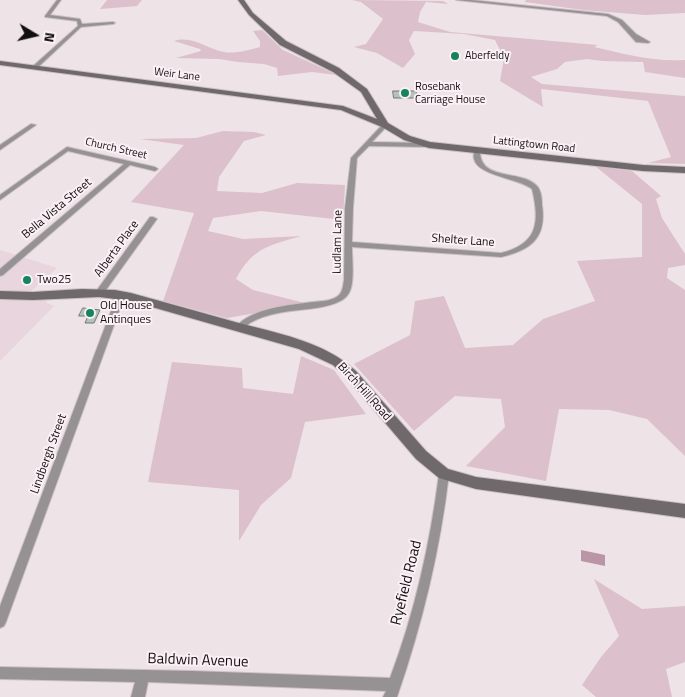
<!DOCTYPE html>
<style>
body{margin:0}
#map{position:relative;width:685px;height:697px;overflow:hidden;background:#eee3e7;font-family:"Titillium Web",sans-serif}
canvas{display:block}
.north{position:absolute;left:10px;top:10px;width:50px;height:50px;-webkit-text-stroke:4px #fbf0f5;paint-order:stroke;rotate:99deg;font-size:14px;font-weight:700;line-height:20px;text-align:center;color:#110e0f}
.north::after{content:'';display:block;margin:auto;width:18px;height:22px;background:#110e0f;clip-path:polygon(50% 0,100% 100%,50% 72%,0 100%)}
</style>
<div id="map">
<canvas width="685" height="697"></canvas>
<div class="north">N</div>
</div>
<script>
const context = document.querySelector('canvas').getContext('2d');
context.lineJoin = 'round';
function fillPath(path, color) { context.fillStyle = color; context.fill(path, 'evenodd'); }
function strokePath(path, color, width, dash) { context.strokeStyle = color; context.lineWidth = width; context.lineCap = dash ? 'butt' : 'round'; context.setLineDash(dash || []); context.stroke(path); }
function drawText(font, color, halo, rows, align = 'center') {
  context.font = font + ' "Titillium Web",sans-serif'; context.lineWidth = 4; context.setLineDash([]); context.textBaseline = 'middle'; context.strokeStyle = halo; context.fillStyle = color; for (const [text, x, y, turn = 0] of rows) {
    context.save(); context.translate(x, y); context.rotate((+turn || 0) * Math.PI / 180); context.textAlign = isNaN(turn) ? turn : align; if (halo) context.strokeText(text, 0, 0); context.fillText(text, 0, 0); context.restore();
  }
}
fillPath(new Path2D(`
 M0 250 57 268 28 294 47 301V303L54 306 0 361Z`), '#e8d5dd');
fillPath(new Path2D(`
 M107 0H142L137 6 100 9Z
 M352 0 443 1 448 4 426 2 420 12 418 22 450 32 598 45 594 47C625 54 653 62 685 60V78L645 72 643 62 602 61 587 59 565 62 557 69 531 77 542 84 685 96V164L648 163 671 157 648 101 541 89 543 107 500 81 504 58 495 40 464 34 414 31 409 40 415 54 403 68 377 53 354 47 366 44 383 19 361 2Z
 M526 0H685V13L645 15 583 10 525 2Z
 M262 30 283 50 337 75 312 72 278 76 277 68 264 64 238 62 219 59 176 58 201 51 200 49 174 41C192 35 207 49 224 52 235 54 249 50 260 47V41L253 31Z
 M223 131 254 132 266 135 244 141 219 177 217 191 262 193 297 183 345 185 343 220 261 211 213 218 208 231 243 239 301 236C270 245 252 248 236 279L253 290 309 304 227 318 163 301 194 213 131 202 184 145 140 139 196 138Z
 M595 166 632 171 661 196 656 199 662 218 685 254V265L668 268 667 278 685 290V456L647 419 609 410 559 409 546 481 466 466 505 427 501 399 455 396 414 431 354 364 410 335 415 301 444 296 465 348 513 345 543 319 595 301 577 261 642 257V204Z
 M301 356 334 370 366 414 305 422 291 478 261 505 239 541V490L148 482 172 362 242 368 243 388 293 394Z
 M594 579 642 609 685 606V662L666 669 672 697H596L582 685 601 657 619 636Z`), '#dcc0cc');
fillPath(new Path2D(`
 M581 550 605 555V566L581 561Z`), '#ba95a5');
const building = new Path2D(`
 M393 91H416L417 98H394Z
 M83 308 100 310 94 323H85L88 316H79Z`);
fillPath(building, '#b6c1bb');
strokePath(building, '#717b76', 1);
const street = new Path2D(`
 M57 0H61L50 15 80 19 82 24 113 22 115 23 113 24 81 27 36 69H32V67L78 26 77 21 45 17V16Z
 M456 0H471L608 14 622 20 636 34 650 42 648 43 636 42 618 22 607 16Z
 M31 124 36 125 0 150V145Z
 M383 124 388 125 372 142 429 143 432 145 429 147 369 146 357 158 353 208 352 242 501 253C538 244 540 222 532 189 518 178 478 176 474 159 473 156 474 154 474 151L477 149 480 151C480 182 522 169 537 186 541 190 542 199 542 205 547 238 531 250 501 257L352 247C352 259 355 283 349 293 341 309 300 309 284 312 272 314 260 317 250 323 245 327 243 330 237 329L236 327C251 308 290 305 313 302 322 301 333 301 339 295 343 291 343 285 344 280L345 208 351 158Z
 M67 147 155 167 158 169 155 171 130 165 3 275 0 276V269L124 164 68 151 0 200V195Z
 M150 217H153L157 219 103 294H97L96 292 97 290Z
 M121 292 125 295 6 622 4 626 0 628V606L117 295Z
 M444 470 448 471 449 474C440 551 422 625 397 697H383L386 691 148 682 145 697H131L135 682 0 679V667L192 671 390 678C415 612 430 544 439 474L440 471Z`);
const secondary = new Path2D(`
 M238 0H244L253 13 286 41 339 68 367 89 388 123 410 136 430 142 643 165 685 167V173L643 171 429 148 404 140 382 127 341 110 0 65V61L343 106 377 119 361 92 333 72 280 45 249 15Z
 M82 289 115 290 131 293C166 303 201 312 235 322 276 333 324 341 356 371L426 451 448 469 476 477 685 504V518L476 489 439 478 416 459 346 377 333 365 299 349 131 301 99 297 33 300 0 299V291L33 292Z`);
strokePath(street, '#cbc1c4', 2);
strokePath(secondary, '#cbc1c4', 2);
fillPath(street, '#969193');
fillPath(secondary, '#6f696b');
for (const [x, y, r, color] of [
 [455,56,5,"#168360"],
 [405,93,5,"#168360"],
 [27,280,5,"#168360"],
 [90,313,5,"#168360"]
]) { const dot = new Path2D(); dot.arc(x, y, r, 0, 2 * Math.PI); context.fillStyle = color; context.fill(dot); strokePath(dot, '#fbf0f5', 2); }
drawText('11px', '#110e0f', '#fbf0f5', [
 ["Aberfeldy",465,56],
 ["Rosebank",415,87],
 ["Carriage House",415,100]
], 'left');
drawText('11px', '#110e0f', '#fbf0f5', [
 ["Weir Lane",177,75,7],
 ["Lattingtown Road",534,145,6],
 ["Church Street",116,149,13]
]);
drawText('12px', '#110e0f', '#fbf0f5', [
 ["Bella Vista Street",57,209,-40],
 ["Shelter Lane",463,241,4],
 ["Ludlam Lane",338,242,-89],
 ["Alberta Place",117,249,-54],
 ["Birch Hill Road",364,392,48],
 ["Lindbergh Street",49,454,-70]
]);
drawText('12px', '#110e0f', '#fbf0f5', [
 ["Two25",37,280],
 ["Old House",100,306],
 ["Antinques",100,320]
], 'left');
drawText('15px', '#110e0f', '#fbf0f5', [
 ["Ryefield Road",407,583,-76],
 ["Baldwin Avenue",198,661,2]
]);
</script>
